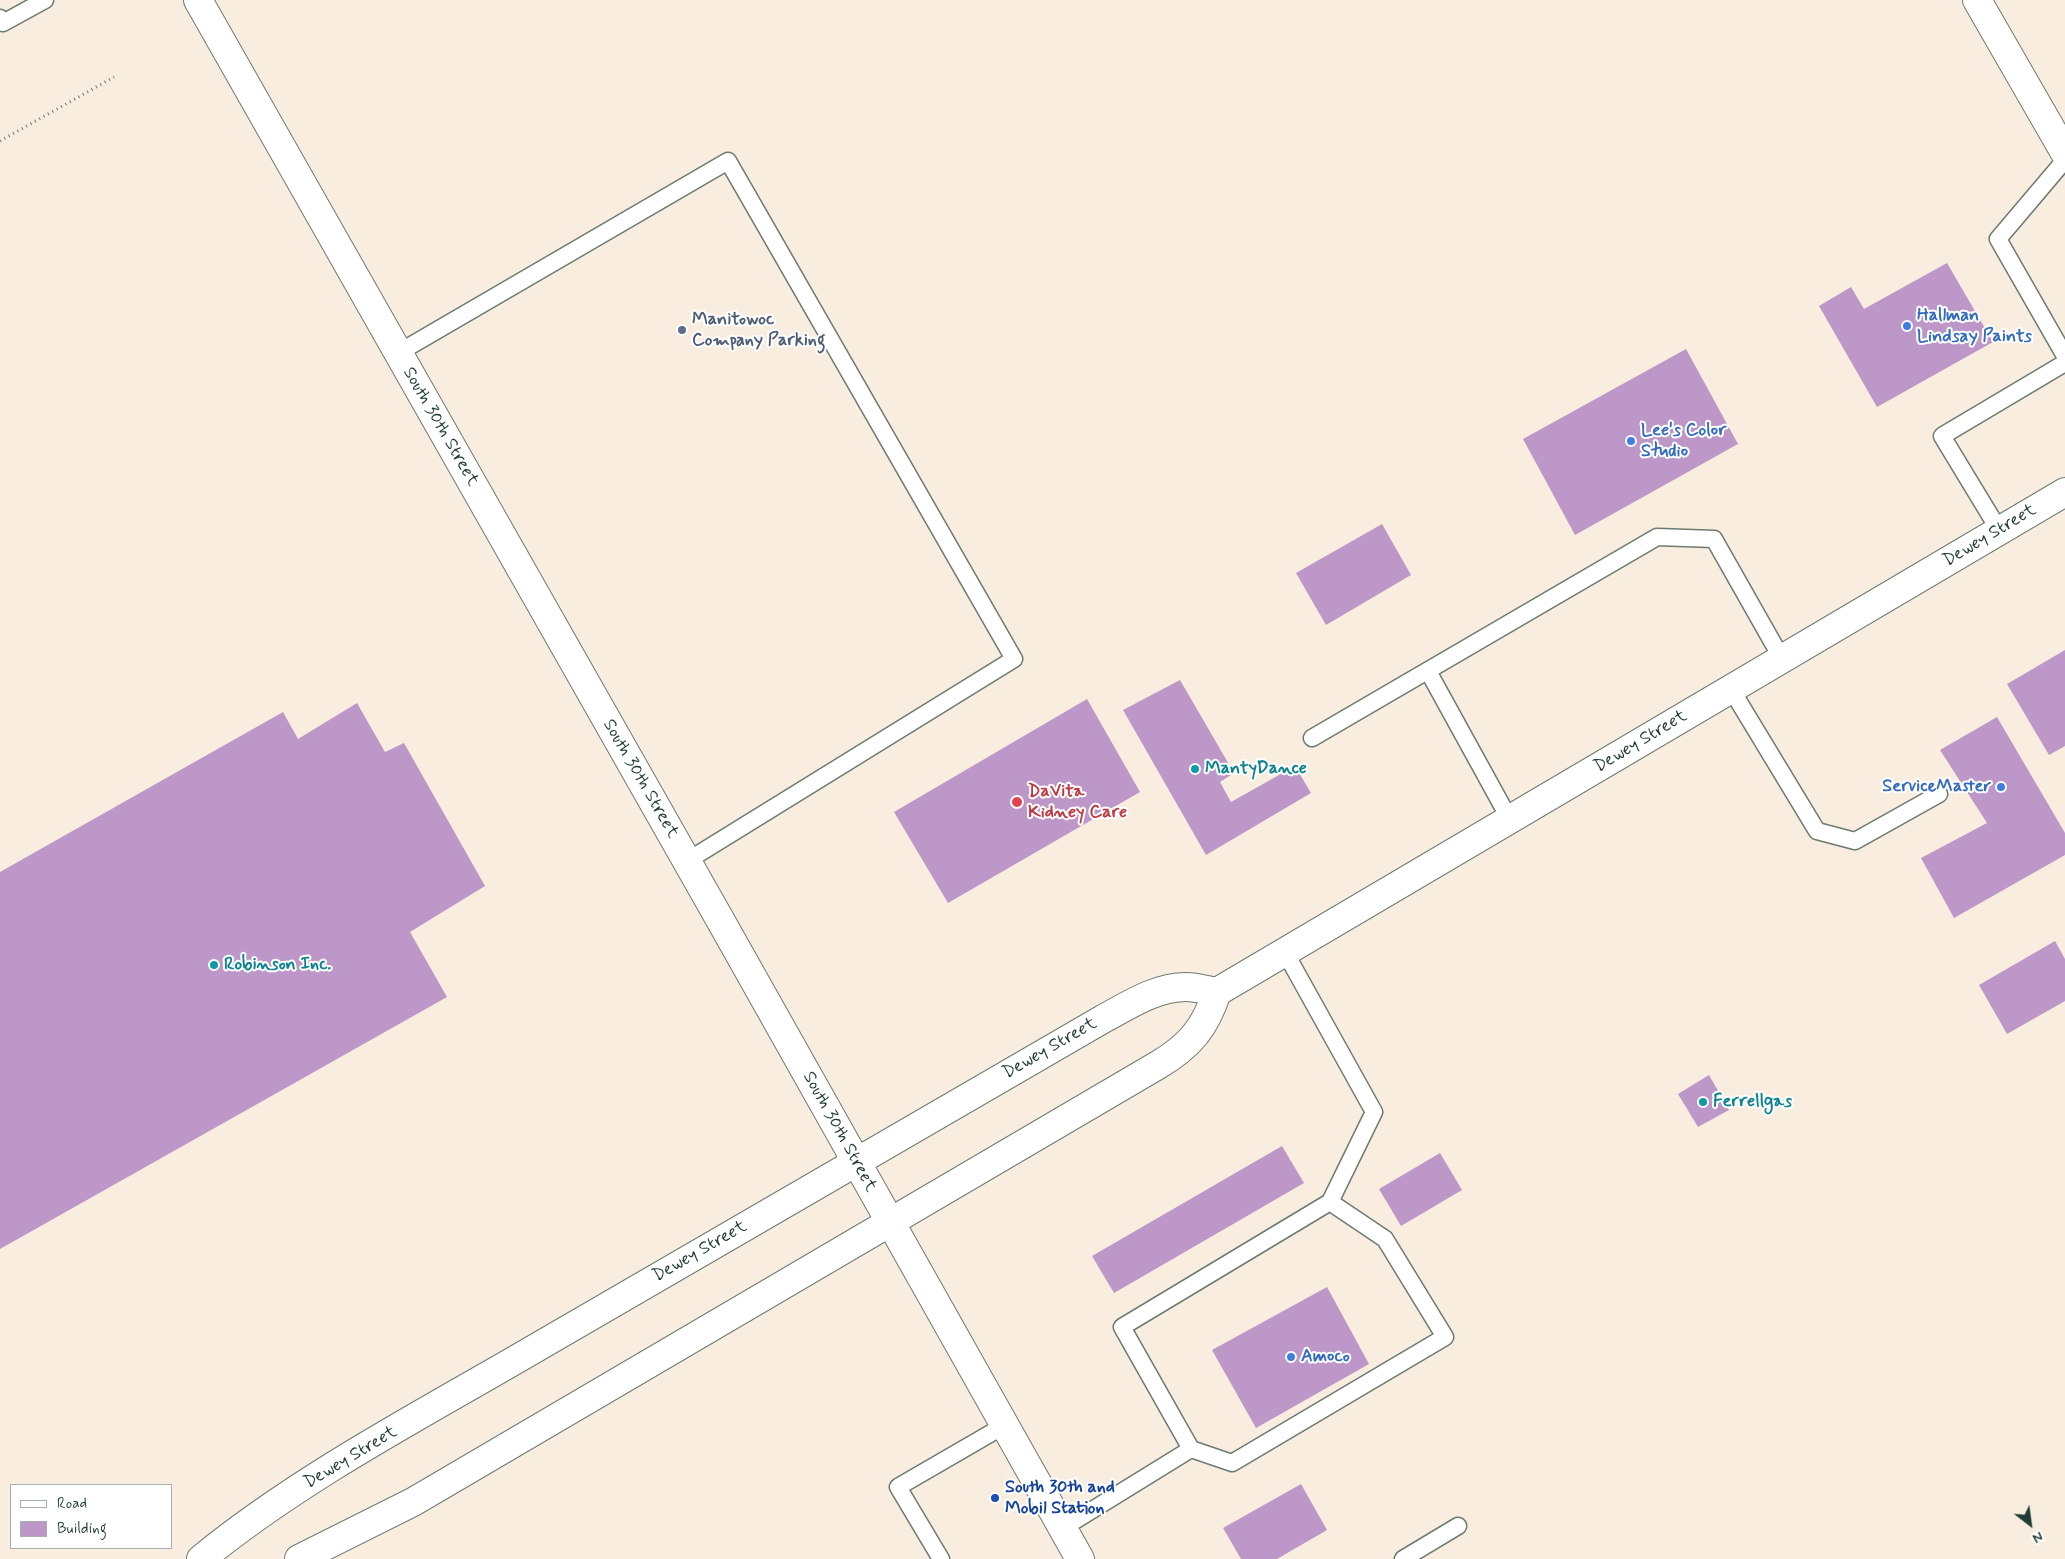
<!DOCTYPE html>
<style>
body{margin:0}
#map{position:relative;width:2065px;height:1559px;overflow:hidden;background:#f9eddf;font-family:Mynerve,sans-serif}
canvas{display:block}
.legend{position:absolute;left:10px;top:1484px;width:162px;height:65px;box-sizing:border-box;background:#fff;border:1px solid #a5b1ae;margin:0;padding:6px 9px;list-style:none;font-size:15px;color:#1f3d34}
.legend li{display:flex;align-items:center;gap:10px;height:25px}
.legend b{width:25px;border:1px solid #a5b1ae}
.north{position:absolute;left:2005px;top:1499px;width:50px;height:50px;-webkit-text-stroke:4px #fff;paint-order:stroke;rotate:150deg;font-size:14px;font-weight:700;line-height:20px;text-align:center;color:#1f3d34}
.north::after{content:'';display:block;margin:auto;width:18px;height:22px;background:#1f3d34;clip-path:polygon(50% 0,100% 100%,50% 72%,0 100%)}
</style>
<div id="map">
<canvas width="2065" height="1559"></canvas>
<ul class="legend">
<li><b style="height:6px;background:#fff"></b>Road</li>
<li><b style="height:14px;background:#bd97c8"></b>Building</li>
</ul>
<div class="north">N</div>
</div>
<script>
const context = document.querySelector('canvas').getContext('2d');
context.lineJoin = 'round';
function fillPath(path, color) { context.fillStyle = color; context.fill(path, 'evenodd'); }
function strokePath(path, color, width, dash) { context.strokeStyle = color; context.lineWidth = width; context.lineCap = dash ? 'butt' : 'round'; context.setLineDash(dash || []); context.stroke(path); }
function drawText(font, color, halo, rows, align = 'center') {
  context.font = font + ' Mynerve,sans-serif'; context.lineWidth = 4; context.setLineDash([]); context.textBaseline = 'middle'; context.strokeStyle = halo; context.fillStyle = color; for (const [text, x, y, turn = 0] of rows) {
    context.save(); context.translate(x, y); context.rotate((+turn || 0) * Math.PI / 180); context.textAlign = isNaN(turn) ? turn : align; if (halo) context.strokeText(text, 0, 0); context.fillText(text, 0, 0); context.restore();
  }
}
fillPath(new Path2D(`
 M1947 263 1993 342 1877 407 1819 306 1851 287 1864 309Z
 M1686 349 1738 444 1575 535 1523 439Z
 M1382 524 1411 575 1326 625 1296 573Z
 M2065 650V746L2049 755 2007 684Z
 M1180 680 1234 773 1220 782 1231 802 1295 766 1311 793 1206 855 1123 710Z
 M1087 699 1140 792 948 903 894 812Z
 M357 703 385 752 404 743 485 886 410 932 447 997 0 1249V872L283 712 298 739Z
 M1997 717 2065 833V855L1954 918 1921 858 1987 823 1940 750Z
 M2055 941 2065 959V1001L2007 1034 1979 985Z
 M1709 1075 1729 1110 1698 1127 1678 1094Z
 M1282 1146 1304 1183 1114 1293 1092 1256Z
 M1440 1153 1462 1190 1401 1226 1379 1189Z
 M1327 1287 1369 1364 1256 1428 1212 1350Z
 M1301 1484 1327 1530 1277 1559H1241L1223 1528Z`), '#bd97c8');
const lane = new Path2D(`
 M0 18 3 23 45 0
 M2065 160 1998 239 2065 356
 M398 353 728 161 1014 659 687 861
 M1999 530 1942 436 2065 363
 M1428 671 1510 820
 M1731 689 1817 831 1855 841 1939 794
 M1312 738 1657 537 1714 539 1782 659
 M1191 1449 1232 1463 1445 1337 1385 1239 1330 1202
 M1063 1528 1191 1449 1122 1327 1330 1202 1374 1112 1285 952
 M941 1559 898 1487 1005 1425
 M1403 1559 1458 1526`);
const street = new Path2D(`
 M198 0 718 916 1080 1559
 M1977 0 2065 153`);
const secondary = new Path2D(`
 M201 1559C304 1475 427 1412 541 1345 728 1235 915 1126 1103 1019 1129 1005 1156 987 1186 987 1196 987 1206 990 1217 992L2065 492
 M299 1559 413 1502 1158 1065C1190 1046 1205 1028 1217 992`);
strokePath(lane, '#6b7b70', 19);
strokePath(street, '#6b7b70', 30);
strokePath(secondary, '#6b7b70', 30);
strokePath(new Path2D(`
 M0 141 114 77`), '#6b7b70', 3, [1, 4]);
strokePath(lane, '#fff', 16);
strokePath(street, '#fff', 28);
strokePath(secondary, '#fff', 28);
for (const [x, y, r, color] of [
 [1907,326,5,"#3f7fe0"],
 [682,330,5,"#5c6f8a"],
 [1631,441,5,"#3f7fe0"],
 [1195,769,5,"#0f9aa8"],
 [2001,787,5,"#3f7fe0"],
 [1017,802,6,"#e0444e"],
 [214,965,5,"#0f9aa8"],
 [1703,1102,5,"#0f9aa8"],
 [1291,1357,5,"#3f7fe0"],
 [995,1498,5,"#1a4fb4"]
]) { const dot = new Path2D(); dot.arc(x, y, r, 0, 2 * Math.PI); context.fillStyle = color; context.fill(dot); strokePath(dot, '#fff', 2); }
drawText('bold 18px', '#366cbe', '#fff', [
 ["Hallman",1917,316],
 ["Lindsay Paints",1917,337],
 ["Lee's Color",1641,431],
 ["Studio",1641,452],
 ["ServiceMaster",1991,787,"right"],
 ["Amoco",1301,1357]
], 'left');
drawText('bold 18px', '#4e5e75', '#fff', [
 ["Manitowoc",692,320],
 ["Company Parking",692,341]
], 'left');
drawText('18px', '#1f3d34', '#fff', [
 ["South 30th Street",440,427,60],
 ["Dewey Street",1990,536,-31],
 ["Dewey Street",1641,742,-31],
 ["South 30th Street",640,779,60],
 ["Dewey Street",1050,1049,-30],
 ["South 30th Street",839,1132,61],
 ["Dewey Street",700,1252,-30],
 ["Dewey Street",351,1458,-31]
]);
drawText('bold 18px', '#0d838f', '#fff', [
 ["MantyDance",1205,769],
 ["Robinson Inc.",224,965],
 ["Ferrellgas",1713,1102]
], 'left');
drawText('bold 18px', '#be3a42', '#fff', [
 ["DaVita",1028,792],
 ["Kidney Care",1028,813]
], 'left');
drawText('bold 18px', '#164399', '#fff', [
 ["South 30th and",1005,1488],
 ["Mobil Station",1005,1509]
], 'left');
</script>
